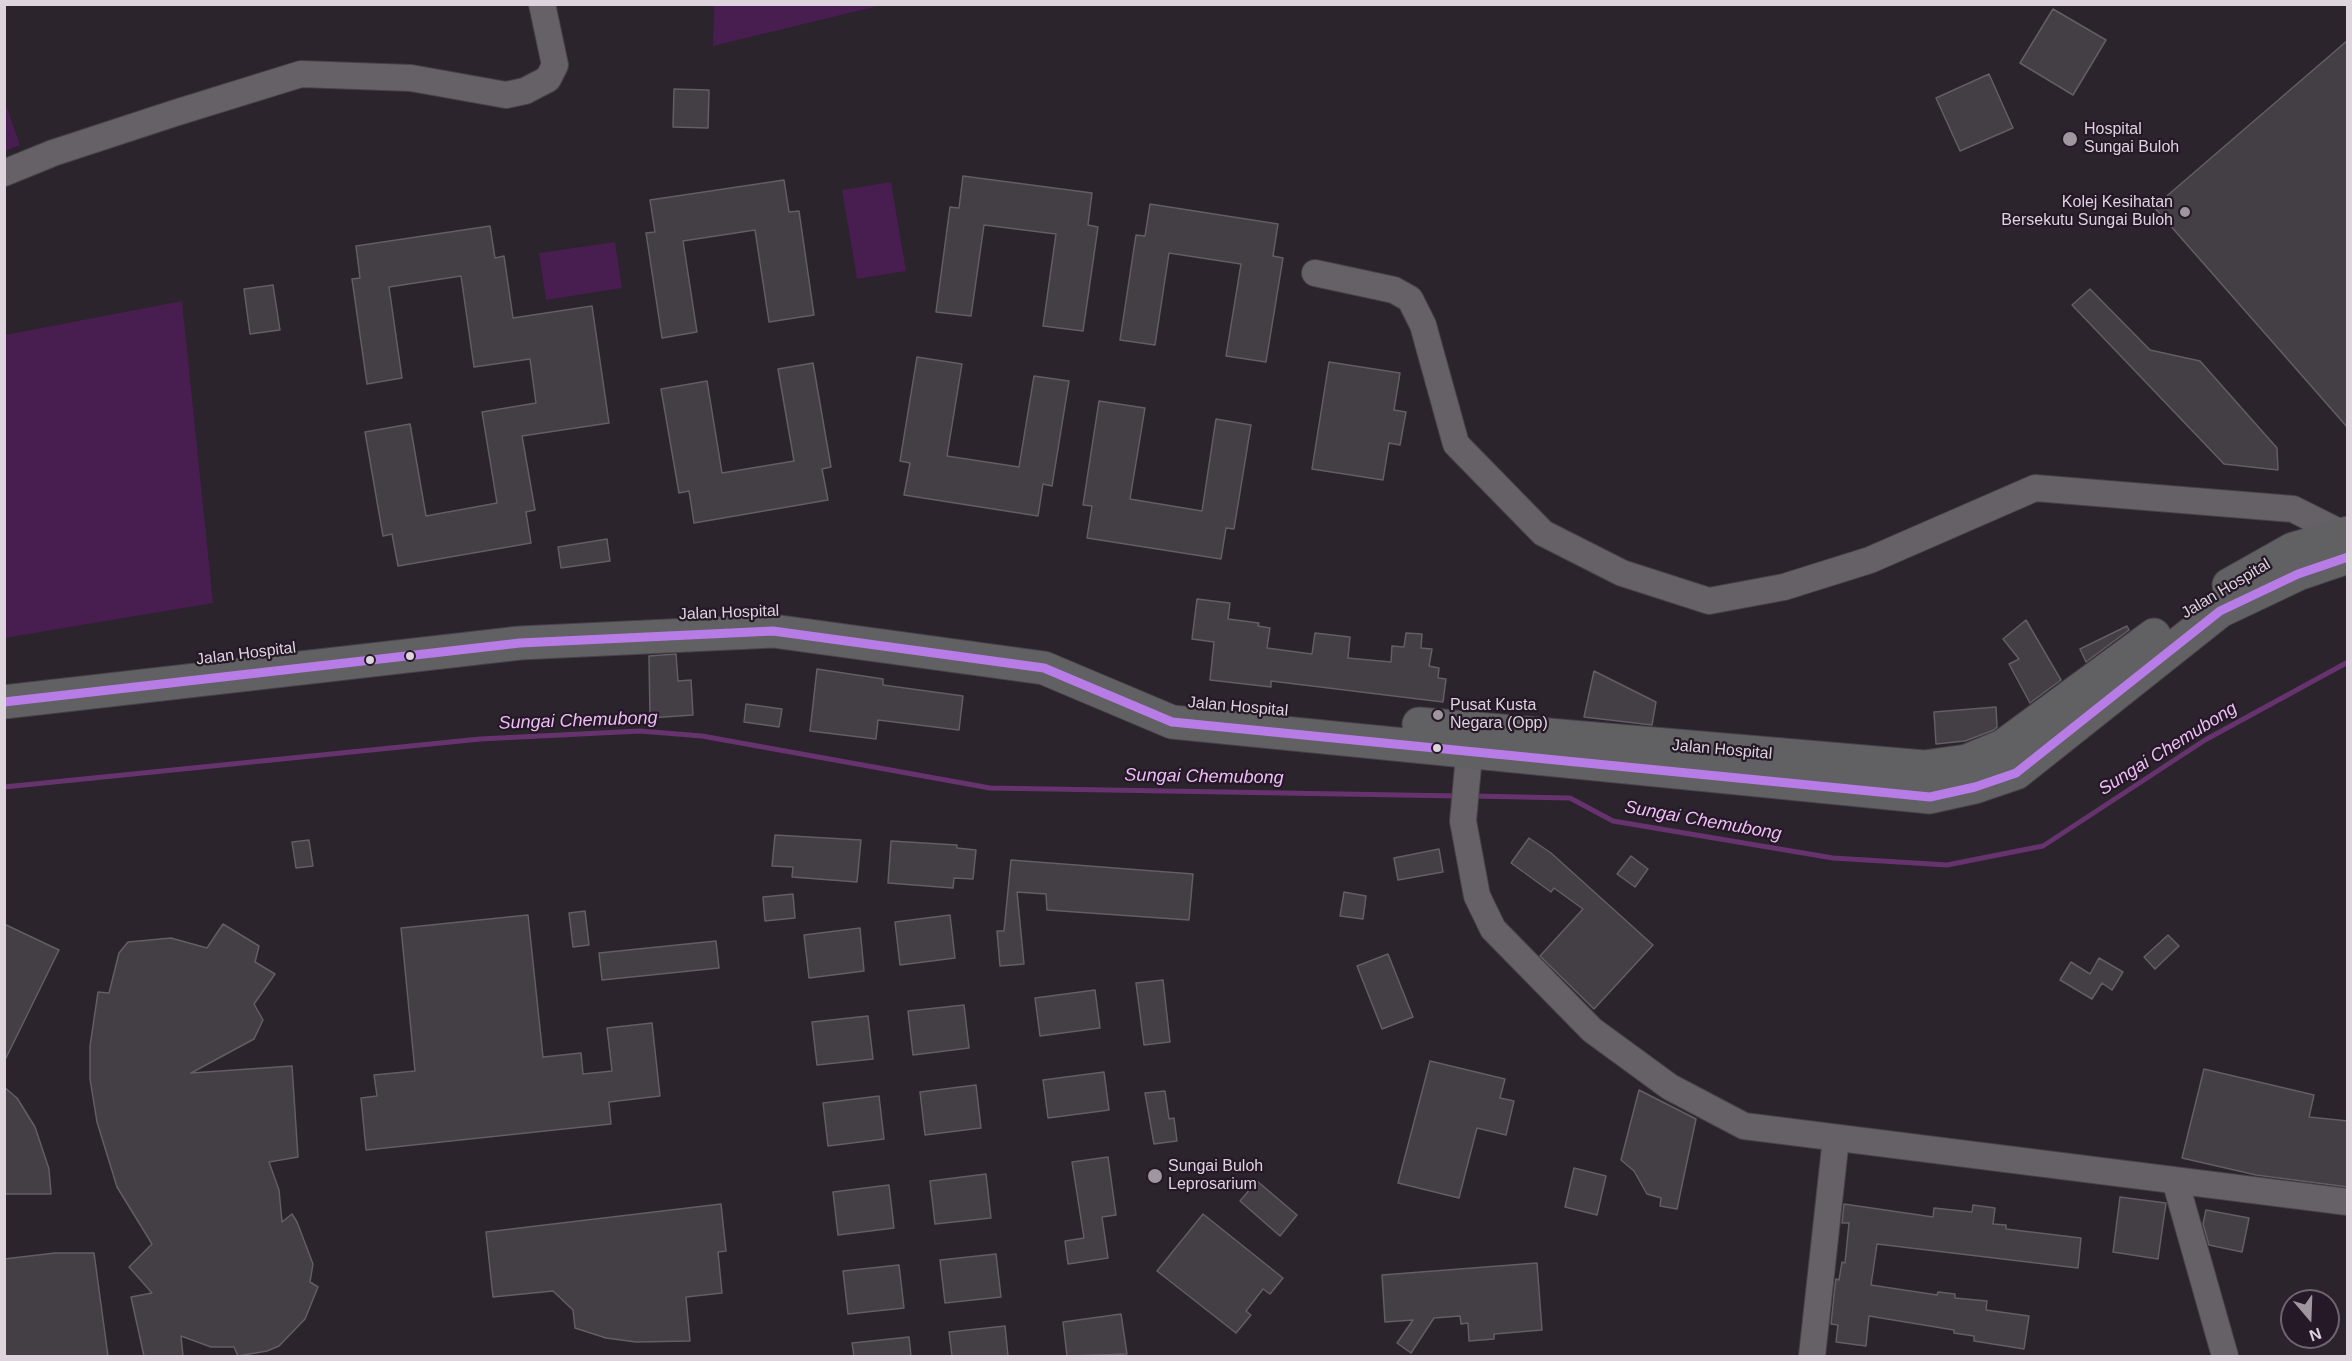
<!DOCTYPE html>
<style>
body{margin:0}
#map{position:relative;width:2352px;height:1361px;overflow:hidden;background:#2b242c;font-family:Helvetica,sans-serif}
canvas{display:block}
.frame{position:absolute;inset:0;border:6px solid #ddd4de;pointer-events:none}
.north{position:absolute;left:2280px;top:1289px;width:60px;height:60px;box-sizing:border-box;background:#251827;border:2px solid #6f6370;border-radius:50%;rotate:161deg;font-size:16px;font-weight:700;line-height:24px;text-align:center;color:#ddd4de}
.north::after{content:'';display:block;margin:auto;width:21px;height:27px;background:#9f96a0;clip-path:polygon(50% 0,100% 100%,50% 72%,0 100%)}
</style>
<div id="map">
<canvas width="2352" height="1361"></canvas>
<div class="frame"></div>
<div class="north">N</div>
</div>
<script>
const context = document.querySelector('canvas').getContext('2d');
context.lineJoin = 'round';
function fillPath(path, color) { context.fillStyle = color; context.fill(path, 'evenodd'); }
function strokePath(path, color, width, dash) { context.strokeStyle = color; context.lineWidth = width; context.lineCap = dash ? 'butt' : 'round'; context.setLineDash(dash || []); context.stroke(path); }
function drawText(font, color, halo, rows, align = 'center') {
  context.font = font + ' Helvetica,sans-serif'; context.lineWidth = 4.5; context.setLineDash([]); context.textBaseline = 'middle'; context.strokeStyle = halo; context.fillStyle = color; for (const [text, x, y, turn = 0] of rows) {
    context.save(); context.translate(x, y); context.rotate((+turn || 0) * Math.PI / 180); context.textAlign = isNaN(turn) ? turn : align; if (halo) context.strokeText(text, 0, 0); context.fillText(text, 0, 0); context.restore();
  }
}
fillPath(new Path2D(`
 M714 5V4L882 5 713 46Z
 M7 108 20 145 5 151V109Z
 M891 182 906 271 857 279 842 190Z
 M615 242 622 288 546 300 539 253Z
 M182 301 213 603 5 638V335Z`), '#481d4f');
strokePath(new Path2D(`
 M4 787 480 739 640 731 702 736 990 788 1459 796
 M1472 796 1570 798 1613 821 1833 858 1947 865 2043 846 2205 740 2348 662`), '#66336e', 5);
const building = new Path2D(`
 M2053 9 2106 40 2073 95 2020 63Z
 M2348 40V428L2154 207Z
 M1989 74 2013 128 1960 151 1936 98Z
 M674 89 709 90 708 128 673 127Z
 M963 176 1092 193 1088 225 1098 227 1083 331 1043 326 1056 234 984 225 971 316 936 312 950 207 959 208Z
 M784 180 789 212 799 211 814 315 769 322 755 230 683 241 697 332 662 338 646 233 655 232 650 200Z
 M1150 204 1278 224 1273 256 1283 258 1266 362 1226 356 1241 264 1169 253 1155 345 1120 340 1136 235 1145 236Z
 M490 226 495 258 504 256 513 318 592 306 609 423 522 436 535 510 526 512 531 543 398 566 392 534 383 536 365 432 410 424 426 516 497 503 482 412 536 403 530 359 474 367 461 276 389 287 402 378 367 384 352 279 360 278 356 246Z
 M273 285 280 330 250 334 244 289Z
 M2090 289 2150 350 2200 361 2277 448 2278 470 2224 464 2072 305Z
 M917 357 962 364 947 456 1019 467 1034 376 1069 381 1052 486 1043 484 1038 516 904 495 910 463 900 461Z
 M1329 362 1400 373 1394 410 1406 412 1400 445 1389 443 1383 480 1312 469Z
 M813 363 831 467 822 469 828 500 694 523 689 491 679 493 661 389 707 381 722 473 794 461 778 369Z
 M1099 401 1145 408 1130 499 1202 511 1216 419 1251 425 1234 529 1226 528 1221 559 1087 538 1092 506 1083 505Z
 M607 539 610 561 561 568 558 547Z
 M1197 599 1230 603 1228 619 1259 623 1258 626 1270 628 1267 648 1312 654 1315 633 1350 637 1348 658 1391 662 1392 646 1404 647 1406 633 1422 634 1421 648 1432 649 1429 666 1439 668 1438 678 1446 679 1443 702 1271 681V687L1210 680 1214 642 1192 639Z
 M2026 620 2061 680 2030 703 2009 664 2019 659 2003 639Z
 M2127 626 2129 630 2086 662 2080 649Z
 M676 654 678 681 691 680 693 715 650 718 649 656Z
 M817 669 883 679V685L963 696 959 730 878 720 876 739 810 731Z
 M1594 671 1656 702 1652 725 1584 717Z
 M746 704 782 709 779 727 744 722Z
 M1996 707 1997 727 1994 730 1965 741 1936 744 1934 712Z
 M775 835 861 840 857 882 792 877 793 867 772 866Z
 M1529 838 1551 853 1653 945 1594 1009 1540 956 1583 909 1554 888 1551 892 1511 863Z
 M309 840 313 866 296 868 292 842Z
 M891 841 957 845V848L976 850 973 879 954 878 953 888 888 883Z
 M1439 849 1443 872 1398 880 1394 858Z
 M1631 856 1648 869 1635 887 1617 874Z
 M1011 860 1193 874 1189 920 1047 910 1046 894 1017 892 1024 964 1000 966 997 931H1004Z
 M1344 892 1366 896 1363 919 1340 916Z
 M793 894 795 918 765 921 763 897Z
 M585 911 589 945 573 947 569 913Z
 M528 915 543 1057 581 1053 583 1074 612 1071 607 1028 652 1023 660 1096 609 1102 611 1124 366 1150 361 1098 377 1096 374 1075 415 1071 401 928Z
 M950 915 955 958 900 965 895 922Z
 M4 924 59 950 4 1062Z
 M223 924 259 946 255 962 275 974 254 1004 263 1020 254 1039 191 1073 292 1066 298 1157 269 1162 279 1190 282 1222 292 1214 297 1222 313 1264 310 1282 318 1287 305 1319 279 1346 267 1351 238 1356 234 1347H211L181 1336 183 1356H144L131 1297 152 1293 129 1267 152 1244 117 1187 97 1122 90 1079V1046L98 992 109 993 119 953 128 942 171 938 207 948Z
 M860 928 864 971 809 978 804 935Z
 M2168 935 2179 946 2155 969 2144 957Z
 M716 941 719 968 602 980 599 953Z
 M1388 954 1413 1017 1382 1029 1357 966Z
 M2099 958 2123 972 2112 990 2102 983 2092 999 2060 980 2071 962 2090 974Z
 M1163 980 1170 1042 1144 1045 1136 983Z
 M1095 990 1100 1028 1040 1036 1035 998Z
 M964 1005 969 1048 913 1055 908 1011Z
 M868 1016 873 1059 817 1065 812 1022Z
 M1430 1061 1505 1079 1500 1098 1514 1101 1506 1135 1477 1128 1459 1198 1398 1183Z
 M2204 1069 2314 1095 2309 1117 2348 1121V1187L2256 1175 2182 1158Z
 M1104 1072 1109 1110 1048 1118 1043 1080Z
 M976 1085 981 1128 925 1135 920 1092Z
 M4 1087 17 1098 35 1127 49 1169 51 1194H4Z
 M1639 1090 1696 1119 1677 1209 1660 1206 1661 1198 1647 1194 1634 1171 1621 1160Z
 M1165 1091 1169 1119 1174 1118 1177 1141 1154 1144 1145 1093Z
 M879 1096 884 1139 828 1146 823 1103Z
 M1108 1157 1116 1215 1102 1217 1108 1258 1068 1264 1065 1241 1084 1238 1072 1162Z
 M1574 1168 1606 1176 1597 1215 1565 1207Z
 M986 1174 991 1218 935 1224 930 1181Z
 M1257 1181 1297 1215 1280 1236 1240 1201Z
 M889 1185 894 1228 838 1235 833 1192Z
 M2120 1197 2166 1203 2158 1259 2113 1252Z
 M721 1204 726 1251 718 1252 722 1293 686 1297 690 1341 636 1342 606 1338 575 1328 573 1310 553 1291 493 1297 486 1232Z
 M1844 1204 1933 1217 1934 1208 1972 1212 1973 1205 1995 1208 1993 1224 2006 1225V1229L2081 1238 2078 1268 1877 1244 1871 1285 1937 1295 1938 1292 1955 1294V1298L1987 1301 1986 1310 2029 1316 2024 1349 1974 1341V1336L1954 1333V1330L1869 1316 1866 1346 1836 1342 1838 1325 1831 1324 1835 1286 1836 1279 1839 1280 1842 1262 1845 1263 1849 1223H1842Z
 M2206 1210 2249 1218 2242 1252 2209 1245 2203 1224Z
 M1203 1214 1283 1278 1270 1294 1263 1289 1246 1311 1251 1315 1236 1333 1157 1271Z
 M55 1253H94L108 1356H4V1259Z
 M996 1254 1001 1297 945 1303 940 1260Z
 M1537 1263 1542 1330 1494 1334V1339L1469 1341 1468 1323 1461 1324 1460 1316 1434 1318 1411 1353 1397 1343 1413 1320 1385 1322 1382 1275Z
 M899 1265 904 1308 848 1314 843 1271Z
 M1121 1314 1127 1354 1067 1356 1063 1322Z
 M1005 1326 1008 1356H952L949 1332Z
 M909 1337 911 1356H854L852 1343Z`);
fillPath(building, '#443e45');
strokePath(building, '#635d64', 1.5);
const minor = new Path2D(`
 M4 173 53 153 175 113 301 74 411 78 506 95 525 91 548 79 555 65 542 4
 M1315 273 1394 290 1410 299 1423 325 1456 444 1543 533 1622 573 1709 601 1784 587 1870 560 2035 488 2293 509 2343 534 2348 541
 M1471 734 1463 821 1477 896 1493 929 1592 1030 1670 1087 1744 1126 2348 1202
 M2175 1180 2225 1356
 M1812 1356 1836 1138`);
const major = new Path2D(`
 M2229 585 2293 549 2348 533
 M4 702 520 643 773 631 1044 668 1172 722 1930 797 1975 787 2016 773 2220 611 2298 574 2348 557
 M1419 724 1924 767 1967 761 2003 746 2154 635`);
strokePath(minor, '#484148', 28);
strokePath(major, '#484148', 35);
strokePath(minor, '#666067', 26);
strokePath(major, '#616063', 33);
strokePath(new Path2D(`
 M4 702 520 643 773 631 1044 668 1172 722 1930 797 1975 787 2016 773 2220 611 2298 574 2348 557`), '#b87ce6', 9);
for (const [x, y, r, color] of [
 [2070,139,8,"#9f96a0"],
 [2185,212,6,"#9f96a0"],
 [410,656,5,"#ddd4de"],
 [370,660,5,"#ddd4de"],
 [1438,715,6,"#9f96a0"],
 [1437,748,5,"#ddd4de"],
 [1155,1176,8,"#9f96a0"]
]) { const dot = new Path2D(); dot.arc(x, y, r, 0, 2 * Math.PI); context.fillStyle = color; context.fill(dot); strokePath(dot, '#251827', 2); }
drawText('16px', '#ddd4de', '#251827', [
 ["Hospital",2084,130],
 ["Sungai Buloh",2084,148],
 ["Kolej Kesihatan",2173,203,"right"],
 ["Bersekutu Sungai Buloh",2173,221,"right"],
 ["Pusat Kusta",1450,706],
 ["Negara (Opp)",1450,724],
 ["Sungai Buloh",1168,1167],
 ["Leprosarium",1168,1185]
], 'left');
drawText('16px', '#ddd4de', '#251827', [
 ["Jalan Hospital",2226,589,-31],
 ["Jalan Hospital",729,613,-2],
 ["Jalan Hospital",246,654,-7],
 ["Jalan Hospital",1238,707,5],
 ["Jalan Hospital",1722,750,5]
]);
drawText('italic 18px', '#edbef5', '#251827', [
 ["Sungai Chemubong",578,721,-2],
 ["Sungai Chemubong",2168,749,-32],
 ["Sungai Chemubong",1204,777,1],
 ["Sungai Chemubong",1703,821,10]
]);
</script>
